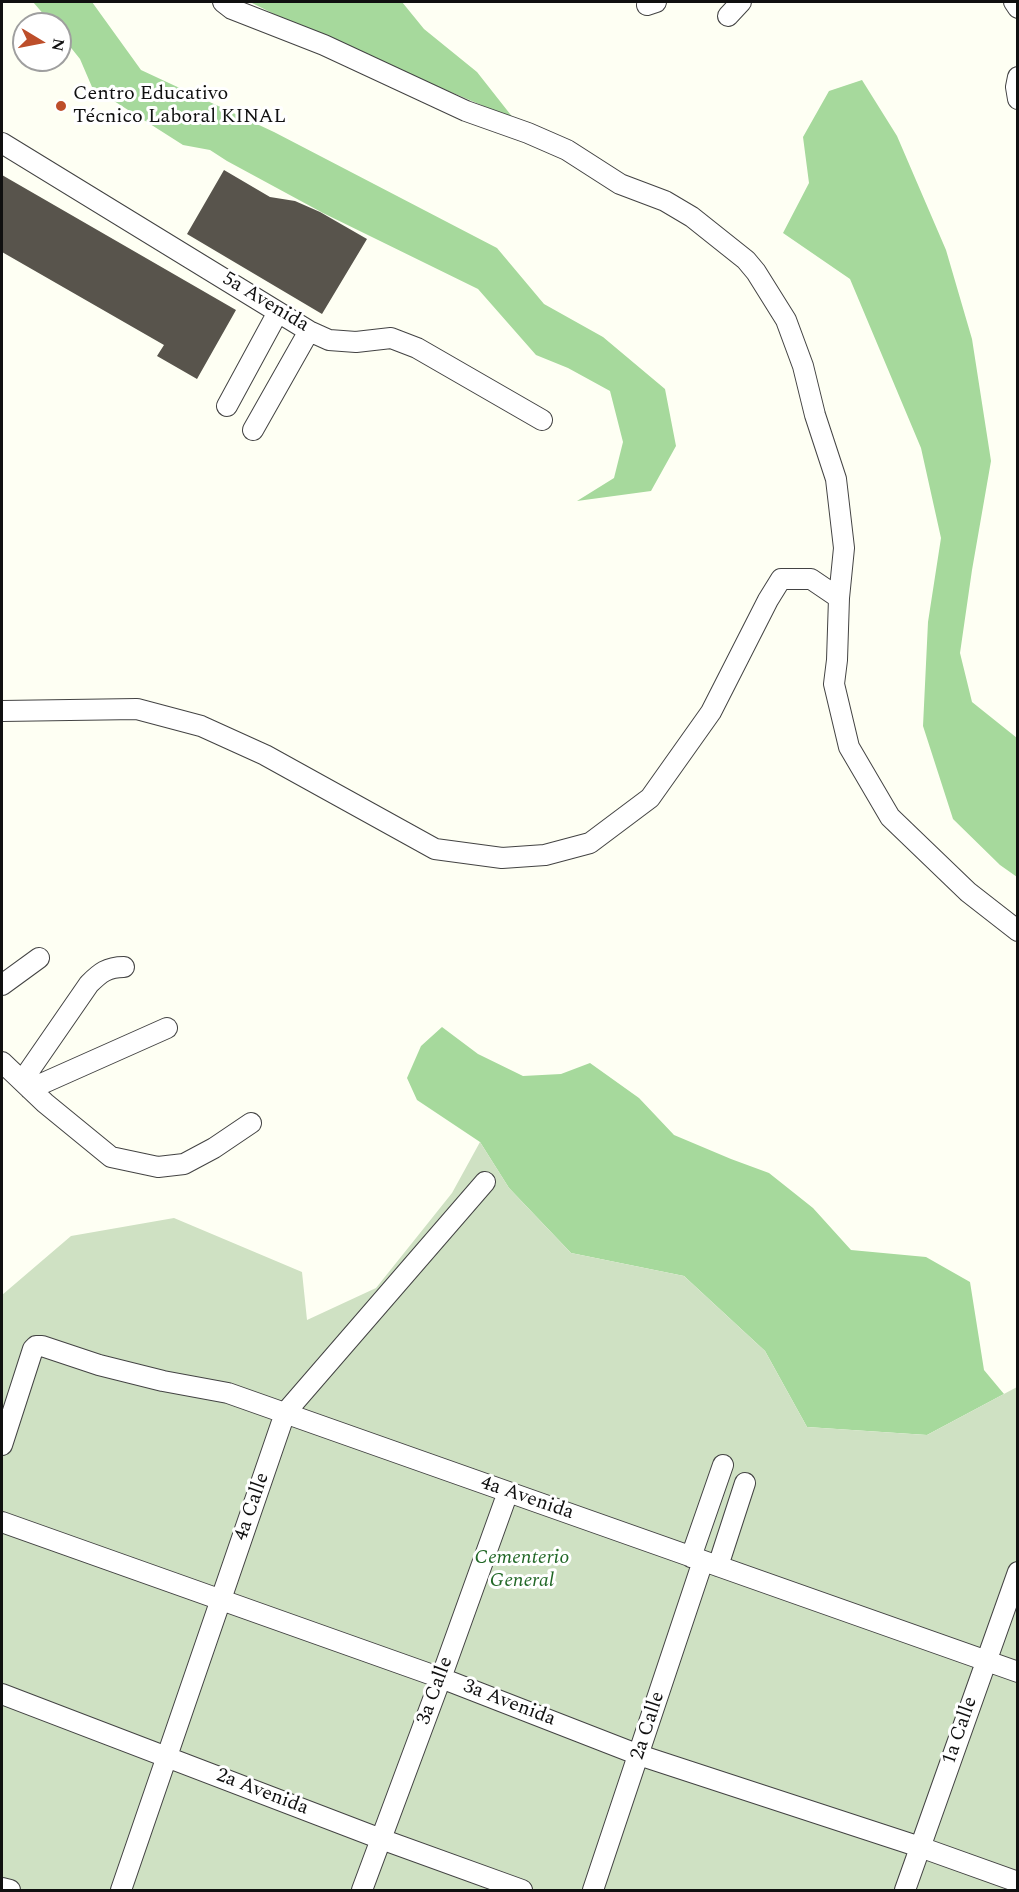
<!DOCTYPE html>
<meta charset="utf-8">
<style>
body{margin:0}
#map{position:relative;width:1019px;height:1892px;overflow:hidden;background:#fefff3;font-family:Spectral,serif}
canvas{display:block}
.frame{position:absolute;inset:0;border:3px solid #101010;pointer-events:none}
.north{position:absolute;left:12px;top:12px;width:60px;height:60px;box-sizing:border-box;background:#fff;border:2px solid #9f9f9f;border-radius:50%;rotate:100deg;font-size:16px;font-weight:700;line-height:24px;text-align:center;color:#101010}
.north::after{content:'';display:block;margin:auto;width:21px;height:27px;background:#bd4e2a;clip-path:polygon(50% 0,100% 100%,50% 72%,0 100%)}
</style>
<div id="map">
<canvas width="1019" height="1892"></canvas>
<div class="frame"></div>
<div class="north">N</div>
</div>
<script>
const context = document.querySelector('canvas').getContext('2d');
context.lineJoin = 'round';
function fillPath(path, color) { context.fillStyle = color; context.fill(path, 'evenodd'); }
function strokePath(path, color, width, dash) { context.strokeStyle = color; context.lineWidth = width; context.lineCap = dash ? 'butt' : 'round'; context.setLineDash(dash || []); context.stroke(path); }
function drawText(font, color, halo, rows, align = 'center') {
  context.font = font + ' Spectral,serif'; context.lineWidth = 6; context.setLineDash([]); context.textBaseline = 'middle'; context.strokeStyle = halo; context.fillStyle = color; for (const [text, x, y, turn = 0] of rows) {
    context.save(); context.translate(x, y); context.rotate((+turn || 0) * Math.PI / 180); context.textAlign = isNaN(turn) ? turn : align; if (halo) context.strokeText(text, 0, 0); context.fillText(text, 0, 0); context.restore();
  }
}
fillPath(new Path2D(`
 M33 2H92L141 70 274 132 497 248 544 304 603 337 665 389 676 446 651 491 577 501 614 478 623 442 610 391 568 368 536 355 478 289 323 213 227 161 210 150 183 145 92 87 80 59 60 34V24H52Z
 M250 2H402L424 29 477 72 514 119 312 33Z
 M862 80 897 136 946 250 972 339 991 461 972 570 960 653 972 702 1017 738V877L1000 865 953 819 923 726 928 622 941 538 921 448 850 279 783 233 809 183 803 137 829 91Z
 M442 1027 478 1054 523 1076 561 1074 590 1063 639 1098 674 1135 731 1159 769 1173 813 1208 851 1250 926 1257 970 1282 984 1370 1004 1394 927 1435 807 1427 765 1351 684 1276 571 1253 509 1188 480 1142 417 1100 407 1078 421 1046Z`), '#a6d99c');
fillPath(new Path2D(`
 M480 1142 509 1188 571 1253 684 1276 765 1351 807 1427 927 1435 1017 1387V1890H2V1295L71 1236 174 1218 302 1272 307 1320 376 1288 452 1193Z`), '#cfe1c3');
fillPath(new Path2D(`
 M224 170 270 197 295 201 320 212 367 239 322 314 187 234Z
 M2 175 236 310 197 379 157 356 164 345 2 252Z`), '#58544c');
const minor = new Path2D(`
 M223 2 232 9 324 45 466 111 528 133 567 150 620 184 665 201 692 217 746 260 756 272 786 320 803 366 815 415 836 479 844 548 839 598
 M1014 2 1018 8
 M647 5 656 2
 M728 16 741 2
 M1018 77 1016 87 1018 99
 M2 143 309 331 329 340 356 342 391 338 417 348 542 420
 M227 406 278 312
 M253 430 309 331
 M2 711 137 709 201 726 265 755 435 849 502 858 545 855 590 843 650 798 711 712 768 600 781 579H811L839 598 837 660 834 684 849 747 890 817 968 892 1018 931
 M2 985 39 958
 M2 1062 45 1103 111 1157 158 1167 184 1164 214 1148 251 1123
 M22 1081 89 984C100 973 107 967 124 967
 M30 1089 167 1028
 M2 1445 33 1349 36 1346H42L99 1365 163 1381 228 1393 1018 1672
 M2 1522 441 1678 639 1755 920 1847 1018 1882
 M691 1557 723 1465
 M718 1566 745 1483
 M2 1694 381 1839 522 1890
 M2 1888 10 1890
 M121 1890 285 1413 485 1182
 M362 1890 441 1678 508 1492
 M593 1890 703 1561
 M905 1890 1018 1572`);
strokePath(minor, '#434343', 22);
strokePath(minor, '#fff', 20);
for (const [x, y, r, color] of [
 [61,106,6,"#bd4e2a"]
]) { const dot = new Path2D(); dot.arc(x, y, r, 0, 2 * Math.PI); context.fillStyle = color; context.fill(dot); strokePath(dot, '#fff', 2); }
drawText('20px', '#101010', '#fff', [
 ["Centro Educativo",73,95],
 ["Técnico Laboral KINAL",73,118]
], 'left');
drawText('20px', '#101010', '#fff', [
 ["5a Avenida",265,303,31],
 ["4a Avenida",527,1499,19],
 ["4a Calle",253,1507,-71],
 ["3a Calle",436,1691,-70],
 ["3a Avenida",509,1704,21],
 ["2a Calle",649,1726,-72],
 ["1a Calle",961,1731,-71],
 ["2a Avenida",262,1793,21]
]);
drawText('italic 20px', '#216726', '#fff', [
 ["Cementerio",522,1559],
 ["General",522,1582]
]);
</script>
